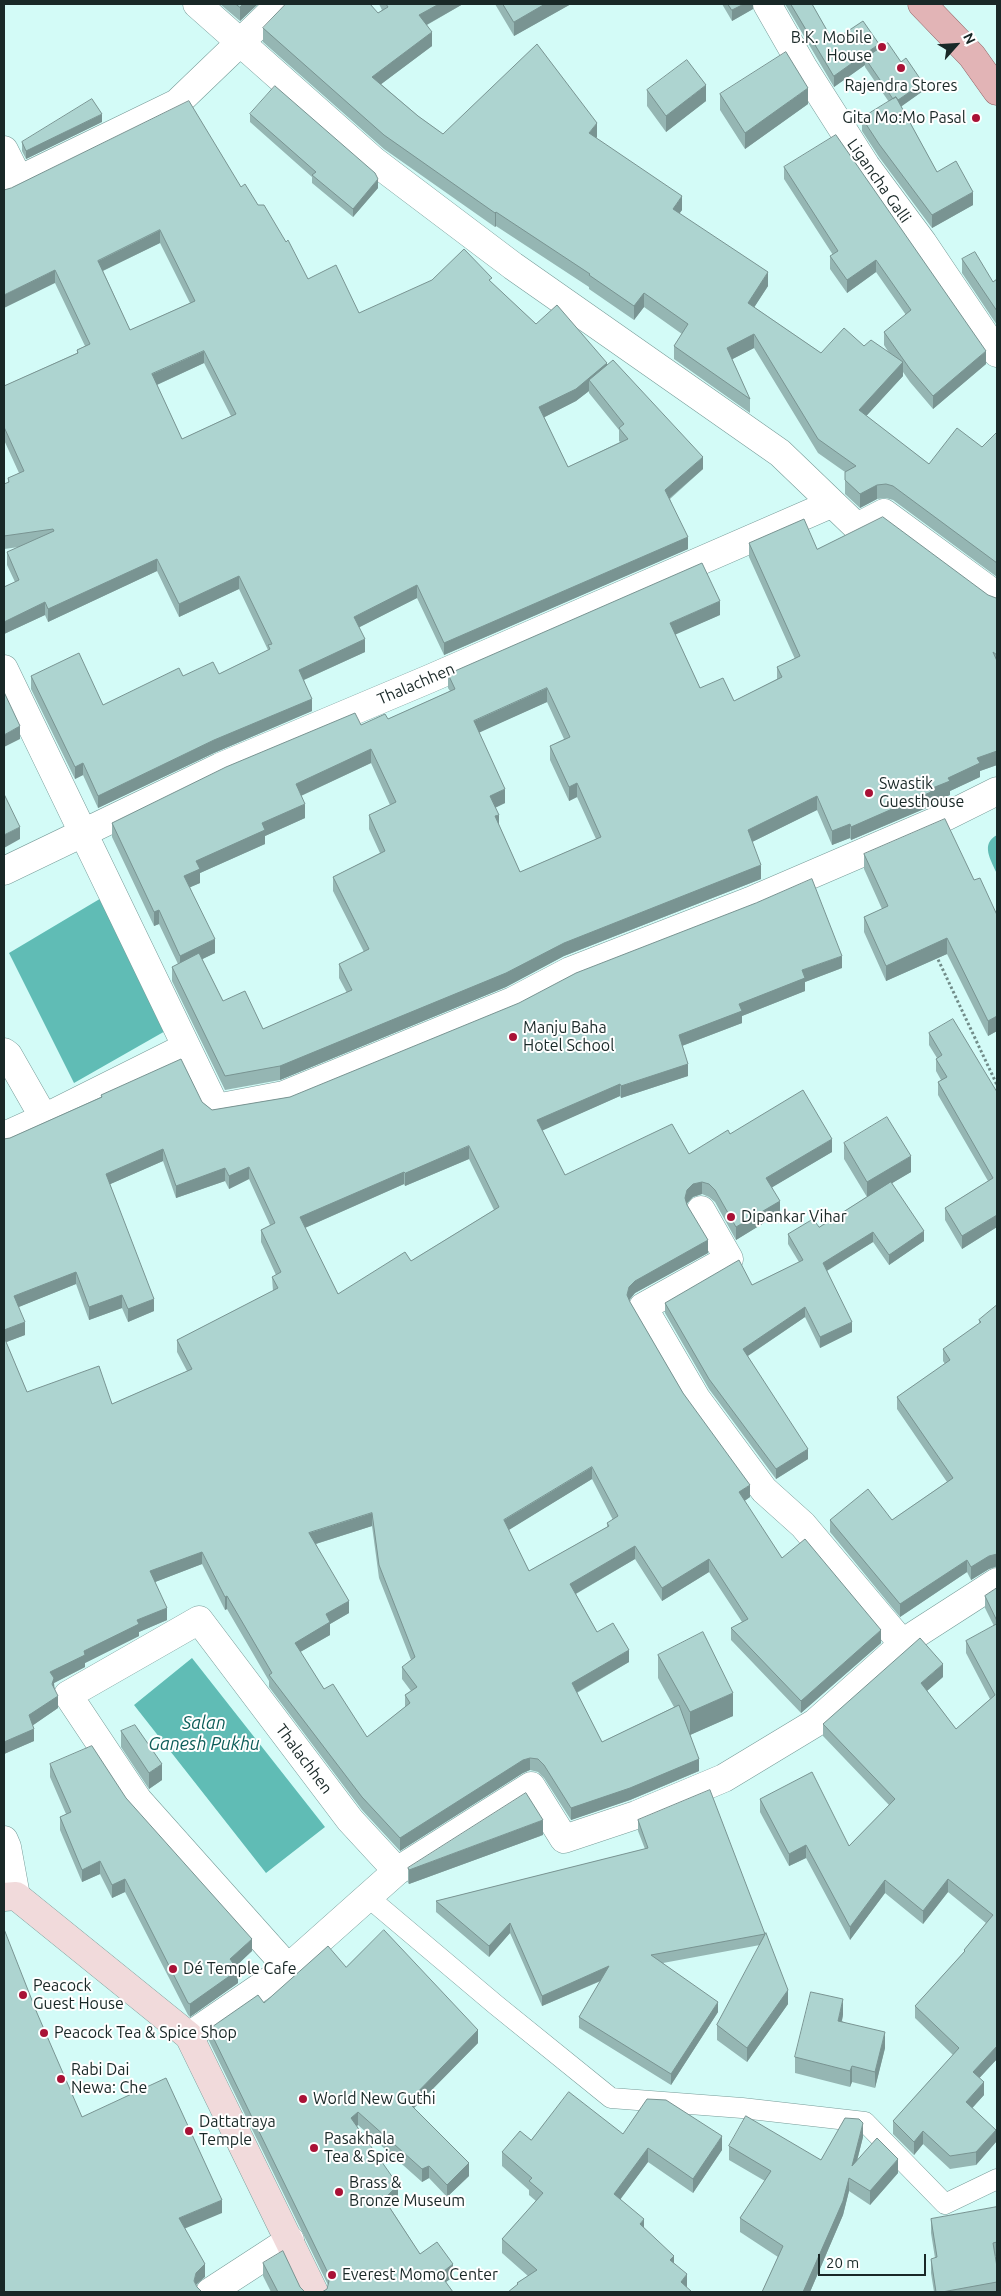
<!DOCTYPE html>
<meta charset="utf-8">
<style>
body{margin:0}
#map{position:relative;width:1001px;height:2296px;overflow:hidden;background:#d3fbf7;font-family:Ubuntu,sans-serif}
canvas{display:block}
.frame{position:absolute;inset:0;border:5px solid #192827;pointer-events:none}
.north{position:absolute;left:931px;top:20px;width:50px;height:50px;-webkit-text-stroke:4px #fff;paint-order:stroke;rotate:64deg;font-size:14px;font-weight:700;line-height:20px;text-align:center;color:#192827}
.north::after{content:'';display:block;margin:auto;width:18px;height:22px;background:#192827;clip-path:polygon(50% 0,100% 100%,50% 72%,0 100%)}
.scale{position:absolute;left:818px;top:2254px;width:108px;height:22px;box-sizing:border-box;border:2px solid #192827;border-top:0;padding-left:6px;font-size:15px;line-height:18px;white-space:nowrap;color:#192827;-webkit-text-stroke:4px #fff;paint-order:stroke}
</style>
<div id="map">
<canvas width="1001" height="2296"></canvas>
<div class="frame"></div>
<div class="north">N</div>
<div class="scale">20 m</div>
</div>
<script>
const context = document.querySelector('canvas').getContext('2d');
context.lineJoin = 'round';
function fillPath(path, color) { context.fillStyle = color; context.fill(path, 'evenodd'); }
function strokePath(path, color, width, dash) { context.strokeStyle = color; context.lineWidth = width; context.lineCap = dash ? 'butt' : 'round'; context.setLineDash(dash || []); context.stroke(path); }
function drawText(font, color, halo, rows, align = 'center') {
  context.font = font + ' Ubuntu,sans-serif'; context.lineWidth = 4; context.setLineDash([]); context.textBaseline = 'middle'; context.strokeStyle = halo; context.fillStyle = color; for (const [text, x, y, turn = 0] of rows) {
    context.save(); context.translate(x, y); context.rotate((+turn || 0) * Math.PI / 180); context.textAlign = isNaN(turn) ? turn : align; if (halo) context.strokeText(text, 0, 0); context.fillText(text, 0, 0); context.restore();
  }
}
fillPath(new Path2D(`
 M997 835V874C991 860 980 844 997 835Z
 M103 897 167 1030 74 1083 9 953Z
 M192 1658 325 1827 266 1873 134 1705Z`), '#60bcb5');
const lane = new Path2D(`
 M368 1897 496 2005 611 2098 742 2108 865 2122 945 2204 997 2179`);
const street = new Path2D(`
 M197 4 374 161 513 266 780 453 857 527 884 513 997 596
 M767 4 803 67 866 166 923 243 997 353
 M4 150 19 180
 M4 187 177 103 280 4
 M4 669 216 1108 284 1095 513 1001 570 971 750 901 943 818 997 791
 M4 871 220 767 429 679 831 504
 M4 1052 8 1055 44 1118
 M4 1136 44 1118 186 1047
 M701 1210 729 1259 643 1307 696 1398 764 1490 803 1525 903 1644
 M4 1840 7 1847 16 1896
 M288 1968 138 1800 68 1695 199 1620 350 1820 397 1871
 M189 2036 288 1968 397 1871 531 1786 564 1839 636 1815 724 1778 815 1723 910 1638 997 1582
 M210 2292 290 2240`);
const secondary = new Path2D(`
 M4 1897 16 1896 189 2036 314 2292`);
const primary = new Path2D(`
 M922 4 972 56 997 91`);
strokePath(lane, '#769b98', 21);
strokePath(street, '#769b98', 29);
strokePath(secondary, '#769b98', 29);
strokePath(primary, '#8f6265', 29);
strokePath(new Path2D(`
 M936 955 997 1085`), '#718c89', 3, [2.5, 2.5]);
strokePath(lane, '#fff', 20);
strokePath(street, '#fff', 28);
strokePath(secondary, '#f1dadb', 28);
strokePath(primary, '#e2b4b6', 28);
fillPath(new Path2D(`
 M220 4H258L240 21Z
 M379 4H463L427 25 432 46 381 84 418 116 443 134 597 137 596 138 682 210 679 213 768 286 754 307 821 353 864 346 889 353 884 345V332L906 315 876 272 847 293 830 269V256L833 255 784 179V167L986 364 933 409 910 382 903 372V376L866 416 929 464 982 447 997 432V577L893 500 886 498 877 499 860 508 845 494V472L818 453 754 348 732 359 750 399V413L674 359V346L682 334 644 307 634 320 589 289V287L496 226 495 227 384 149 263 42V28L378 13 382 10Z
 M495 4H571L514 36Z
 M722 4H753V9L732 21Z
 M785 4H812L833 41 879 49 901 62 923 91 901 106 937 172 973 205 932 228 879 157 862 131V118L889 102 865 67V65L834 87Z
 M647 90 706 101 666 132 647 106Z
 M720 94 808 104 745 149 720 110Z
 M250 114 378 188 353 217 312 183V177L250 122Z
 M102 122 26 159 22 151V142Z
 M241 187 258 205 308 279 359 313 492 283 536 324 607 365 703 469 670 499 688 549 444 655 417 598 359 627 365 652 304 680 312 711 214 753 98 808 83 775 75 779 31 689V676L103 705 183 676 219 674 268 650 239 589 179 617 157 571 48 622 45 615 4 634V587L15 582 7 565V552L19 547 4 549V484L8 483V478L19 473 4 440V386L77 353V350L85 346 55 283 4 190ZM160 243 190 303 130 330 103 271ZM204 363 231 416 182 439 157 385ZM589 391V393L619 430V441L620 442 568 467 544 417 576 401Z
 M962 259 993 282 997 279V325L962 273Z
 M749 543 817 549 996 598 997 597V765L980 771V777L950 791V795L931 803V806L851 840 850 838 832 845 817 810 752 842 761 879 564 956 506 987 280 1080 225 1090 172 981V967L178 964 159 924 154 926 112 837V823L361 725 388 719 450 691 448 688V674L720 615 675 634 700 688 734 701 777 679V667L795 659 749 557ZM547 702 564 739 550 746V760L569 801 577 797 596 839 520 872 499 825 495 808 505 803 479 732ZM371 763 390 805 369 815V829L380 853 333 877V891L364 952 339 964V978L347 993 263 1029 223 1001 202 959 215 953 190 887 200 883V873L265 844V836L305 818 301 796Z
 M864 854 974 880 997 915V1031L988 1036 947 954 886 981 864 932V917L882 909 864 869Z
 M842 968 805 982V991L742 1016V1023L682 1046 688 1076 621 1098 620 1096 542 1130 565 1175 689 1154 730 1134 832 1152 772 1187 780 1213 736 1240 715 1202 709 1197 702 1194 693 1197 687 1204 708 1253 635 1293 629 1301 683 1393 750 1497 744 1501 782 1558 881 1643 801 1713 731 1640V1628L742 1622 709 1572 662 1601 635 1559 576 1594 597 1632 629 1662 577 1693 602 1742 674 1707 658 1678V1655L733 1716 690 1735 699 1771 630 1800 571 1820 544 1778 538 1772 530 1770 523 1773 400 1851 362 1810 269 1687V1681L227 1609 225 1610 202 1564 155 1582 167 1620 139 1632V1636L85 1663V1667L54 1683 58 1708 33 1725 34 1741 4 1754V1139L10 1138 101 1097V1095L202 1102 212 1110 290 1097ZM469 1159 494 1210 411 1261 338 1294 305 1228 404 1184 405 1186ZM163 1161 176 1198 225 1181 229 1189 249 1179 270 1225 261 1230V1242L276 1275 272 1277 273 1291 177 1340V1352L187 1371 112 1404 27 1392 6 1342 25 1335 18 1307 76 1284 89 1320 122 1308 128 1322 154 1311 110 1184ZM592 1479 613 1520 607 1523V1527L529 1571 508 1530ZM372 1526 379 1578 411 1660 402 1667V1679L411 1691 405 1695V1707L367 1737 324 1689 300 1652 330 1635V1624L349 1613 316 1544Z
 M929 1033 997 1092V1227L962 1249 945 1220V1208L988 1181 938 1095V1082L941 1080 936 1071V1059L937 1058 929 1045Z
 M844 1143 911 1172 892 1183 924 1241 889 1265 873 1242 827 1271 852 1332 820 1348 805 1317 748 1356 808 1459 776 1479 709 1389 665 1313V1303L752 1285 799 1262 788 1244V1234L819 1227 867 1197 844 1159Z
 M997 1305V1567L989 1569 971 1580 967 1572 900 1617 830 1532V1520H892L947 1482 897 1409V1397L945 1364 943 1361V1349L979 1324V1320Z
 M997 1588V2059L979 2078 984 2095 972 2108 996 2142 976 2165 950 2169 923 2144 914 2155 893 2134V2121L953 2055 915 2018V2006L964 1952V1950L986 1923 948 1892 923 1924 885 1893 850 1940 806 1858 789 1866 760 1812V1799L849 1846 889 1805 823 1736V1724L943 1677 927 1691 956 1729 990 1699 966 1653V1641L994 1626 985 1608V1596Z
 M121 1731 162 1780 149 1789 121 1747Z
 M50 1764 126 1798 252 1951 235 1966 238 1983 190 2017 188 2015 125 1892 112 1898 100 1874 82 1882 60 1830V1817L66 1814 50 1777Z
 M638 1820 765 1934 788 2004 747 2062 717 2040V2025L760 1945 663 1963 718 2012 671 2085 579 2028V2017L601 1981 542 2006 510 1933 489 1957 436 1912V1901L645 1849 638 1831Z
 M543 1835 409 1884 408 1883V1868Z
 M346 1967 478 2043 414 2108 469 2176 447 2197 429 2178 422 2182 358 2125 357 2126 398 2198 389 2206 420 2254 453 2277 446 2282 327 2289 328 2285 209 2041V2029L264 2003Z
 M843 2015 842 2021 885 2048 875 2088 852 2082 850 2087 795 2073V2057Z
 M623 2134 722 2150 693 2193 648 2162 620 2199 674 2263 687 2288 517 2285V2283L528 2276 502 2253V2239L536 2201 529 2195V2190L502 2166V2152L531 2140Z
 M863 2137 857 2161 898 2173 870 2205 849 2191 843 2215 810 2292H762L778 2257 740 2232V2218L765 2181 729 2160V2146L821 2160Z
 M997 2207V2256H995L997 2267V2292H934L931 2273V2259L935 2258 931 2233V2219Z
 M263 2263 300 2287 305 2292H271L263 2276Z`), '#95b6b3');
fillPath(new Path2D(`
 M243 4H258L240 21V7Z
 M439 4H463L419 29V15Z
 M545 4H571L514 36V22Z
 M744 4H753V9L732 21V10Z
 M432 32V46L372 91V77Z
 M879 44V55L865 58V65L834 87V76Z
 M923 83V91L895 111V102Z
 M706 85V101L666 132V116Z
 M808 88V104L745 149V133Z
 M102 114V122L26 159V151Z
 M597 123V137L589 147V133Z
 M378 179V188L353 217V209Z
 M973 192V205L932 228V215Z
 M682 196V210L673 223V209Z
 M496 212V226L495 227V213Z
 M160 230V243L98 273V261Z
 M876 260V272L847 293V280Z
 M55 270V283L4 308V295Z
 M768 272V286L748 317V303Z
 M644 293V307L634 320V306Z
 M754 334V348L727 362V348Z
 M204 351V363L152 387V374Z
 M986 351V364L933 409V396Z
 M903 362V376L859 424V410Z
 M607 363V376L589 380V391L576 401 539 420V407Z
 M703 457V469L665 502V490Z
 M877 485V499L860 508V494Z
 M688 537V549L444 655V643Z
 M157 559V571L48 622V609Z
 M239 576V589L179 617V604Z
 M417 585V598L354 630V617Z
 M720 601V615L670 637V623Z
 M45 602V615L4 634V622Z
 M365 639V652L299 682V670Z
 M547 688V702L474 735V721Z
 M312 699V711L214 753 98 808V796L214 740Z
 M20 726V739L4 747V735Z
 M371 749V763L296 798V784Z
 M997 751V765L980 771V777L950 791V795L931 803V806L851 840V827L930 789 977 758Z
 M83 763V775L75 779V767Z
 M577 783V797L569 801V787Z
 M505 789V803L490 810V796Z
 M817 796V810L748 844V830Z
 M305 804V818L265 836V844L200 873V883L184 890V876L196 861 262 823Z
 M499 815V829L495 816Z
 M850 824V838L832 845V831Z
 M20 827V839L4 848V835Z
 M761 865V879L564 956 506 987 280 1080V1066L564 943Z
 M159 910V924L154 926V912Z
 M947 938V954L886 981V966Z
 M215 939V953L180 970V956Z
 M842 956V968L805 982V991L742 1016V1023L679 1047V1035L739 1004 802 970Z
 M997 1016V1031L988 1036V1021Z
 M688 1064V1076L621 1098V1086Z
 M620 1084V1096L537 1133V1120Z
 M832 1139V1152L766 1191V1178Z
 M469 1146V1159L405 1186V1173Z
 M163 1149V1161L106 1186V1174Z
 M911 1156V1172L867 1198V1182Z
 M249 1167V1179L229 1189V1176Z
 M225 1168V1181L176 1198V1186Z
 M404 1172V1184L300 1230V1217Z
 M702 1182V1194L693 1197 687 1203 685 1210V1198L687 1190 693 1184Z
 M780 1201V1213L736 1240V1227Z
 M997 1215V1227L962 1249V1236Z
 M924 1231V1241L889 1265V1255Z
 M873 1232V1242L823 1273V1263Z
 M708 1240V1253L635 1293 629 1300 627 1307V1295L629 1287 635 1281Z
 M76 1272V1284L14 1309V1296Z
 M122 1295V1308L89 1320V1307Z
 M154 1299V1311L128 1322V1309Z
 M805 1307V1317L743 1359V1349Z
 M25 1322V1335L4 1343V1330Z
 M852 1322V1332L820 1348V1337Z
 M808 1449V1459L776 1479V1469Z
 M592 1467V1479L504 1533V1520Z
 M750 1485V1497L739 1505V1492Z
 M372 1513V1526L309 1546V1533Z
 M635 1546V1559L570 1597V1584Z
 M202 1552V1564L150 1584V1571Z
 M997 1554V1566L989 1569 971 1580V1567L989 1556Z
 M709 1559V1572L662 1601V1588Z
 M967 1560V1572L900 1617V1604Z
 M227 1596V1609L225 1610V1597Z
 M349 1601V1613L330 1624V1635L295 1655V1643L326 1614Z
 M167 1608V1620L139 1632V1636L85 1663V1667L54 1683V1690L50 1672 84 1651 137 1620Z
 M881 1630V1643L801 1713V1701Z
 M629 1650V1662L572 1695V1683Z
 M943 1664V1677L921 1696V1683Z
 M733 1693V1716L690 1735V1712Z
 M58 1696V1708L29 1728V1715Z
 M34 1729V1741L4 1754V1742Z
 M530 1758V1770L523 1773 400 1851V1838L523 1760Z
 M699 1759V1771L630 1800 571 1820V1808Z
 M162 1764V1780L149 1789V1773Z
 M543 1820V1835L409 1884V1870Z
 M806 1845V1858L789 1866V1854Z
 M100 1861V1874L82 1882V1870Z
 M125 1879V1892L112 1898V1885Z
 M948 1879V1892L923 1924V1911Z
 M885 1880V1893L850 1940V1927Z
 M510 1923V1933L489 1957V1946Z
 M252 1939V1951L230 1972V1959Z
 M609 1966V1977L542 2006V1996Z
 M238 1970V1983L190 2017V2004Z
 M788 1990V2004L747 2062V2048Z
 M843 1999V2015L838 2037V2021Z
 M718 2002V2012L671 2085V2074Z
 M478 2030V2043L408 2114V2102Z
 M885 2032V2048L875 2088V2072Z
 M997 2046V2059L973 2085V2072Z
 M852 2066V2082L850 2087V2071Z
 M984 2082V2095L966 2115V2102Z
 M358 2112V2125L351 2131V2118Z
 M863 2123V2137L852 2180V2166Z
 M996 2130V2142L976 2165V2152Z
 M923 2131V2144L914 2155V2142Z
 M722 2136V2150L693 2193V2179Z
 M648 2148V2162L614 2208V2194Z
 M898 2159V2173L870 2205V2191Z
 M469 2163V2176L447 2197V2185Z
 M429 2166V2178L422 2182V2169Z
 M849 2178V2191L843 2215 810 2292H803Z
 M398 2185V2198L384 2211V2199Z
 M222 2200V2213L179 2231V2218Z
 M644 2219V2233L640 2224Z
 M674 2256V2270L670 2260Z
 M205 2264V2277L196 2285 194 2281 196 2273Z
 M453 2264V2277L440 2286V2274Z
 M687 2274V2288L681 2282Z`), '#799492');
const building = new Path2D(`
 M236 4H243L240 7Z
 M286 4H370L378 13 388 7 386 4H439L419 15 432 32 372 77 418 116 443 134 537 44 597 123 589 133 682 196 673 209 768 272 748 303 821 353 844 328 864 346 871 340 903 362 859 410 929 464 957 428 982 447 997 432V563L893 486 886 484 877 485 860 494 845 480V472L856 466 818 439 754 334 727 348 750 399 674 346 688 324 644 293 634 306 589 275 590 274 496 212 495 213 384 135 263 28Z
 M503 4H545L514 22Z
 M728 4H744L732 10Z
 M791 4H812L833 41 863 21 879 44 834 76Z
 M888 43 901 62 906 58 923 83 898 100 896 97 893 99 865 58Z
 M786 52 808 88 745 133 720 94Z
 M687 60 706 85 666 116 647 90Z
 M275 86 375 173 378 179 353 209 312 175 316 172 250 114Z
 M896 97 937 172 956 161 973 192 932 215 879 144 862 118Z
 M92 99 102 114 26 151 22 142Z
 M189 101 241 187 245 184 258 205H264L286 242 288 240 308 279 336 265 359 313 432 280 464 249 492 278 489 280 536 324 557 305 607 363 576 389 539 407 568 467 628 439 619 428 624 424 589 380 613 360 703 457 665 490 688 537 444 643 417 585 354 617 365 639 299 670 312 699 214 740 98 796 83 763 75 767 31 676 79 653 103 705 179 668 183 676 213 662 219 674 270 649 268 645 272 644 239 576 179 604 157 559 48 609 45 602 4 622V587L19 580 7 552 54 531 53 529 4 536V484L9 482 8 478 24 471 4 427V386L78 353 77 350 90 344 55 270 4 295V190L11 188ZM160 230 195 301 130 330 98 261ZM204 351 236 414 182 439 152 374Z
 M836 135 986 351 933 396 910 369 884 332 911 310 876 260 847 280 830 256 838 251 784 167Z
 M975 252 993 282 997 279V311L962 259Z
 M883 517 988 595 996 598 997 597V655L993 652 997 661V751L977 758 980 763 948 778 950 781 930 789 931 792 851 827 850 824 832 831 817 796 748 830 761 865 564 943 506 973 280 1066 225 1076 172 967 199 953 223 1001 245 991 263 1029 352 990 339 964 369 949 333 877 385 851 369 815 396 802 371 749 296 784 305 804 262 823 265 830 196 861 200 869 184 876 215 939 180 956 159 910 154 912 112 823 226 767 355 713 361 725 385 714 388 719 455 689 448 674 702 563 720 601 670 623 700 688 723 678 734 701 782 677 777 667 800 656 749 543 804 519 817 549ZM547 688 570 737 550 746 569 787 577 783 601 837 520 872 495 816 499 815 490 796 505 789 474 721Z
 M4 692 20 726 4 735Z
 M4 794 20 827 4 835Z
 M945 819 974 880 980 878 997 915V1016L988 1021 947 938 886 966 864 917 888 906 864 854Z
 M812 879 842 956 802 970 805 978 739 1004 742 1011 679 1035 688 1064 621 1086 620 1084 537 1120 565 1175 672 1124 689 1154 728 1130 730 1134 803 1090 832 1139 766 1178 780 1201 736 1227 715 1190 709 1184 702 1182 693 1184 687 1190 685 1198 687 1205 708 1240 635 1281 629 1287 627 1295 630 1302 683 1393 750 1485 739 1492 782 1558 805 1539 881 1630 801 1701 731 1628 748 1619 709 1559 662 1588 635 1546 570 1584 597 1632 613 1623 629 1650 572 1683 602 1742 679 1705 699 1759 630 1788 571 1808 544 1765 538 1759 530 1758 523 1760 400 1838 362 1797 269 1675 272 1673 227 1596 225 1597 202 1552 150 1571 167 1608 137 1620 139 1624 84 1651 85 1655 50 1672 54 1678 52 1684 58 1696 29 1715 34 1729 4 1742V1337L27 1392 99 1366 112 1404 192 1369 177 1340 278 1288 272 1277 281 1272 261 1230 275 1223 249 1167 229 1176 225 1168 176 1186 163 1149 106 1174 154 1299 128 1309 122 1295 89 1307 76 1272 14 1296 25 1322 4 1330V1139L10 1138 102 1097 101 1095 181 1059 202 1102 212 1110 290 1097 519 1003 576 973 756 903ZM469 1146 499 1207 411 1261 405 1252 338 1294 300 1217 404 1172 405 1173ZM592 1467 618 1516 607 1523 609 1526 529 1571 504 1520ZM372 1513 379 1565 415 1657 402 1667 417 1687 405 1695 410 1703 367 1737 333 1684 324 1689 295 1643 330 1622 326 1614 349 1601 309 1533Z
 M953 1019 997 1092V1215L962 1236 945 1208 993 1178 938 1082 947 1077 936 1059 942 1055 929 1033Z
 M887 1117 911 1156 867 1182 844 1143Z
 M891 1182 924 1231 889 1255 873 1232 823 1263 852 1322 820 1337 805 1307 743 1349 808 1449 776 1469 709 1379 665 1303 739 1260 752 1285 803 1260 788 1234 813 1219 819 1227Z
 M997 1305V1554L989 1556 971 1567 967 1560 900 1604 830 1520 868 1489 892 1520 953 1478 897 1397 950 1360 943 1349 981 1322 979 1320Z
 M997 1588V1621L985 1596Z
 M997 1624V2046L973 2072 984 2082 966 2102 996 2130 976 2152 950 2156 923 2131 914 2142 893 2121 959 2048 915 2006 965 1951 964 1950 993 1915 948 1879 923 1911 885 1880 850 1927 806 1845 789 1854 760 1799 812 1772 849 1846 895 1799 823 1724 920 1638 943 1664 921 1683 956 1729 995 1695 966 1641Z
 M703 1632 733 1693 690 1712 658 1655Z
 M135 1725 162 1764 149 1773 121 1731Z
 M92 1746 126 1798 252 1939 230 1959 238 1970 190 2004 188 2003 125 1879 112 1885 100 1861 82 1870 60 1817 71 1812 50 1764Z
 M710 1790 765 1934 651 1955 718 2002 671 2074 579 2017 609 1966 542 1996 510 1923 489 1946 436 1901 648 1848 638 1820Z
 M526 1793 543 1820 409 1870 408 1868Z
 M4 1929 37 2013 82 2117 166 2078 222 2200 179 2218 205 2264 196 2273 194 2281 197 2287 202 2292H4Z
 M384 1930 478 2030 408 2102 469 2163 447 2185 429 2166 422 2169 358 2112 351 2118 398 2185 384 2199 420 2254 437 2242 453 2264 440 2274 453 2292H322L327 2289 329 2281 328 2273 209 2029 258 1995 264 2003 328 1946 346 1967Z
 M766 1933 788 1990 747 2048 717 2025Z
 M811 1992 843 1999 838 2021 885 2032 875 2072 852 2066 850 2071 795 2057Z
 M569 2092 623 2134 647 2099 666 2100 722 2136 693 2179 648 2148 614 2194 644 2219 640 2224 674 2256 670 2260 687 2274 681 2282 692 2292H508L518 2284 517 2283 537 2270 502 2239 543 2193 529 2181 532 2178 502 2152 520 2131 531 2140Z
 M746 2116 821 2160 845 2118 859 2119 863 2123 852 2166 877 2138 898 2159 870 2191 849 2178 843 2201 803 2292H762L783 2246 740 2218 771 2171 729 2146Z
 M997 2207V2242L993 2243 997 2267V2282L942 2292H936L931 2259 937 2257 931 2219Z
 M283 2251 300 2287 305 2292H278L263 2263Z`);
fillPath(building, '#add4d0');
strokePath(building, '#799492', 1);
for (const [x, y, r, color] of [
 [882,47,5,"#a91236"],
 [901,68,5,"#a91236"],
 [976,118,5,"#a91236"],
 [869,793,5,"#a91236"],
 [513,1037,5,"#a91236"],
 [731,1217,5,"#a91236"],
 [173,1969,5,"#a91236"],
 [23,1995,5,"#a91236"],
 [44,2033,5,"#a91236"],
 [61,2079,5,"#a91236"],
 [303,2099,5,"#a91236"],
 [189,2131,5,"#a91236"],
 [314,2148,5,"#a91236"],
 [339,2192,5,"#a91236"],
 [332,2275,5,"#a91236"]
]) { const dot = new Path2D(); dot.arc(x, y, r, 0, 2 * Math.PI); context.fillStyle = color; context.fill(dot); strokePath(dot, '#fff', 2); }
drawText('16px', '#192827', '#fff', [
 ["B.K. Mobile",872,38,"right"],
 ["House",872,56,"right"],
 ["Rajendra Stores",901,86,"center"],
 ["Gita Mo:Mo Pasal",966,118,"right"],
 ["Swastik",879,784],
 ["Guesthouse",879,802],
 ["Manju Baha",523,1028],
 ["Hotel School",523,1046],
 ["Dipankar Vihar",741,1217],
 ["Dé Temple Cafe",183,1969],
 ["Peacock",33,1986],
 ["Guest House",33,2004],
 ["Peacock Tea & Spice Shop",54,2033],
 ["Rabi Dai",71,2070],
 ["Newa: Che",71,2088],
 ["World New Guthi",313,2099],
 ["Dattatraya",199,2122],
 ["Temple",199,2140],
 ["Pasakhala",324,2139],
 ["Tea & Spice",324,2157],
 ["Brass &",349,2183],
 ["Bronze Museum",349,2201],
 ["Everest Momo Center",342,2275]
], 'left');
drawText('16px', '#192827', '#fff', [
 ["Ligancha Galli",879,181,55],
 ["Thalachhen",416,684,-23],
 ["Thalachhen",304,1759,53]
]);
drawText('italic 18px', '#0e5e5a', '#fff', [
 ["Salan",204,1723],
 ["Ganesh Pukhu",204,1744]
]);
</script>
